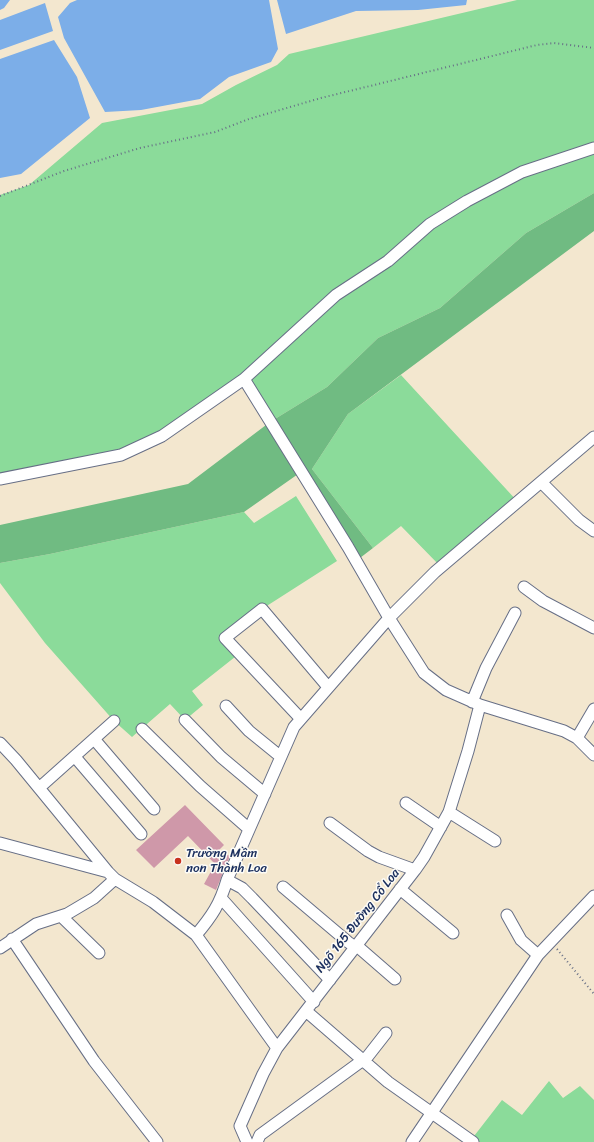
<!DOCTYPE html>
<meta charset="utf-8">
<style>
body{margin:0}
canvas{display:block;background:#f3e7cf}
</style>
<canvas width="594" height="1142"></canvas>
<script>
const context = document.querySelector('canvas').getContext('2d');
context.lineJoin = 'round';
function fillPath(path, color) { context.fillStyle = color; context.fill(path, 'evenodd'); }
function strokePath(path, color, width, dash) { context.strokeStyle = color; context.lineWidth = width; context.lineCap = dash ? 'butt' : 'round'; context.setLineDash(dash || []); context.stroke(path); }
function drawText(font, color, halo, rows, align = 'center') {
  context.font = font + ' Sriracha,sans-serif'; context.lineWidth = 3; context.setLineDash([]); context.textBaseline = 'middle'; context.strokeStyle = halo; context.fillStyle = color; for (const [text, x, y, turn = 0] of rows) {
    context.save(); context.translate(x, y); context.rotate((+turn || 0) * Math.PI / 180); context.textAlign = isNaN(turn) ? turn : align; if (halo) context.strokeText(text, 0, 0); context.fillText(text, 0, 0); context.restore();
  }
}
fillPath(new Path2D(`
 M517 0H594V193L526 233 440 308 378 338 327 387 270 422 244 380 121 455 0 479V195L29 185 102 123 202 104 236 85 277 65 289 54Z
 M401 375 518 502 441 567 401 526 373 548 312 469 348 414Z
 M296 496 337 561 262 609 225 638 240 653 192 691 203 705 185 720 170 704 132 737 114 721 45 643 0 583V563L50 554 244 512 254 523Z
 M549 1081 563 1098 580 1086 594 1100V1142H473L471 1140 502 1100 522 1115Z`), '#8bdb9a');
fillPath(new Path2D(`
 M594 193V231L348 414 312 469 373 548 356 561 301 472 244 512 50 554 0 563V525L188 484 270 422 327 387 378 338 440 308 526 233Z`), '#70bb82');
fillPath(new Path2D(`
 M0 0H10L4 8 0 10Z
 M77 0H269L278 49 271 62 229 77 200 99 141 110 105 112 64 38 58 17 70 3Z
 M277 0H467L466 5 418 10 356 11 286 34Z
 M45 3 53 31 0 50V20Z
 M54 40 77 77 90 118 21 174 0 178V59Z`), '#7caee8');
fillPath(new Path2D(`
 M185 805 224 845 218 851 230 856 216 890 204 884 215 864 188 836 154 868 136 850Z`), '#cf98a9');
const minor = new Path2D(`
 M244 379 348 547 389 618 424 673 446 690 480 705 564 731 577 738 594 755
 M0 479 121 455 162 436 244 379 336 295 388 261 430 224 467 201 522 172 594 148
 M541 482 579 520 594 531
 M524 587 543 601 594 628
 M472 702 486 668 515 613
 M226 706 249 731 281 757
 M301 719 225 638 262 609 328 687
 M185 720 221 757 265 794
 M142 729 200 786 249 829
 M577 738 594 709
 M94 739 154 809
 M0 743 16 760 108 872 115 879 153 902 196 935 277 1048
 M75 757 141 834
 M39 788 114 721
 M406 803 441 827
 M449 812 495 841
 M330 823 368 851 379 857 415 870
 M0 843 108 872
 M227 880 242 888 252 898 330 980
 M283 887 348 942 355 947
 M400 889 453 933
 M221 898 314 1002
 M507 915 521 940 538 955
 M61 916 99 953
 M196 935C212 916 220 904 227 880L294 727 389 618 435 572 594 437
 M12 939 94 1061 157 1142
 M357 946 395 979
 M0 948 36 924 67 914 94 898 115 879
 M306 1011 388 1082 473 1142
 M247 1142 240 1126 263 1074 277 1048 415 870 424 857 449 812 468 751 480 705
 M257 1142 260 1135 363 1060 368 1056 386 1033
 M412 1142 538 955 594 896`);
strokePath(minor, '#676f86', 13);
strokePath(new Path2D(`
 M0 196 64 171 140 148 215 132 249 119 321 98 537 45 554 43 594 48
 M557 949 594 994`), '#676f86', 2, [1, 3]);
strokePath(minor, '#fff', 11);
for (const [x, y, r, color] of [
 [178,861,4,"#c8321e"]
]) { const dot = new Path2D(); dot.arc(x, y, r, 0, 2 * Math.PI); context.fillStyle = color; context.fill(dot); strokePath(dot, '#fdfcf7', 1.5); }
drawText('13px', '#1b2f5e', '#fdfcf7', [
 ["Trường Mầm",186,854],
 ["non Thành Loa",186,869]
], 'left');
drawText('13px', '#1b2f5e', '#fdfcf7', [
 ["Ngõ 165 Đường Cổ Loa",358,921,-52]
]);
</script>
